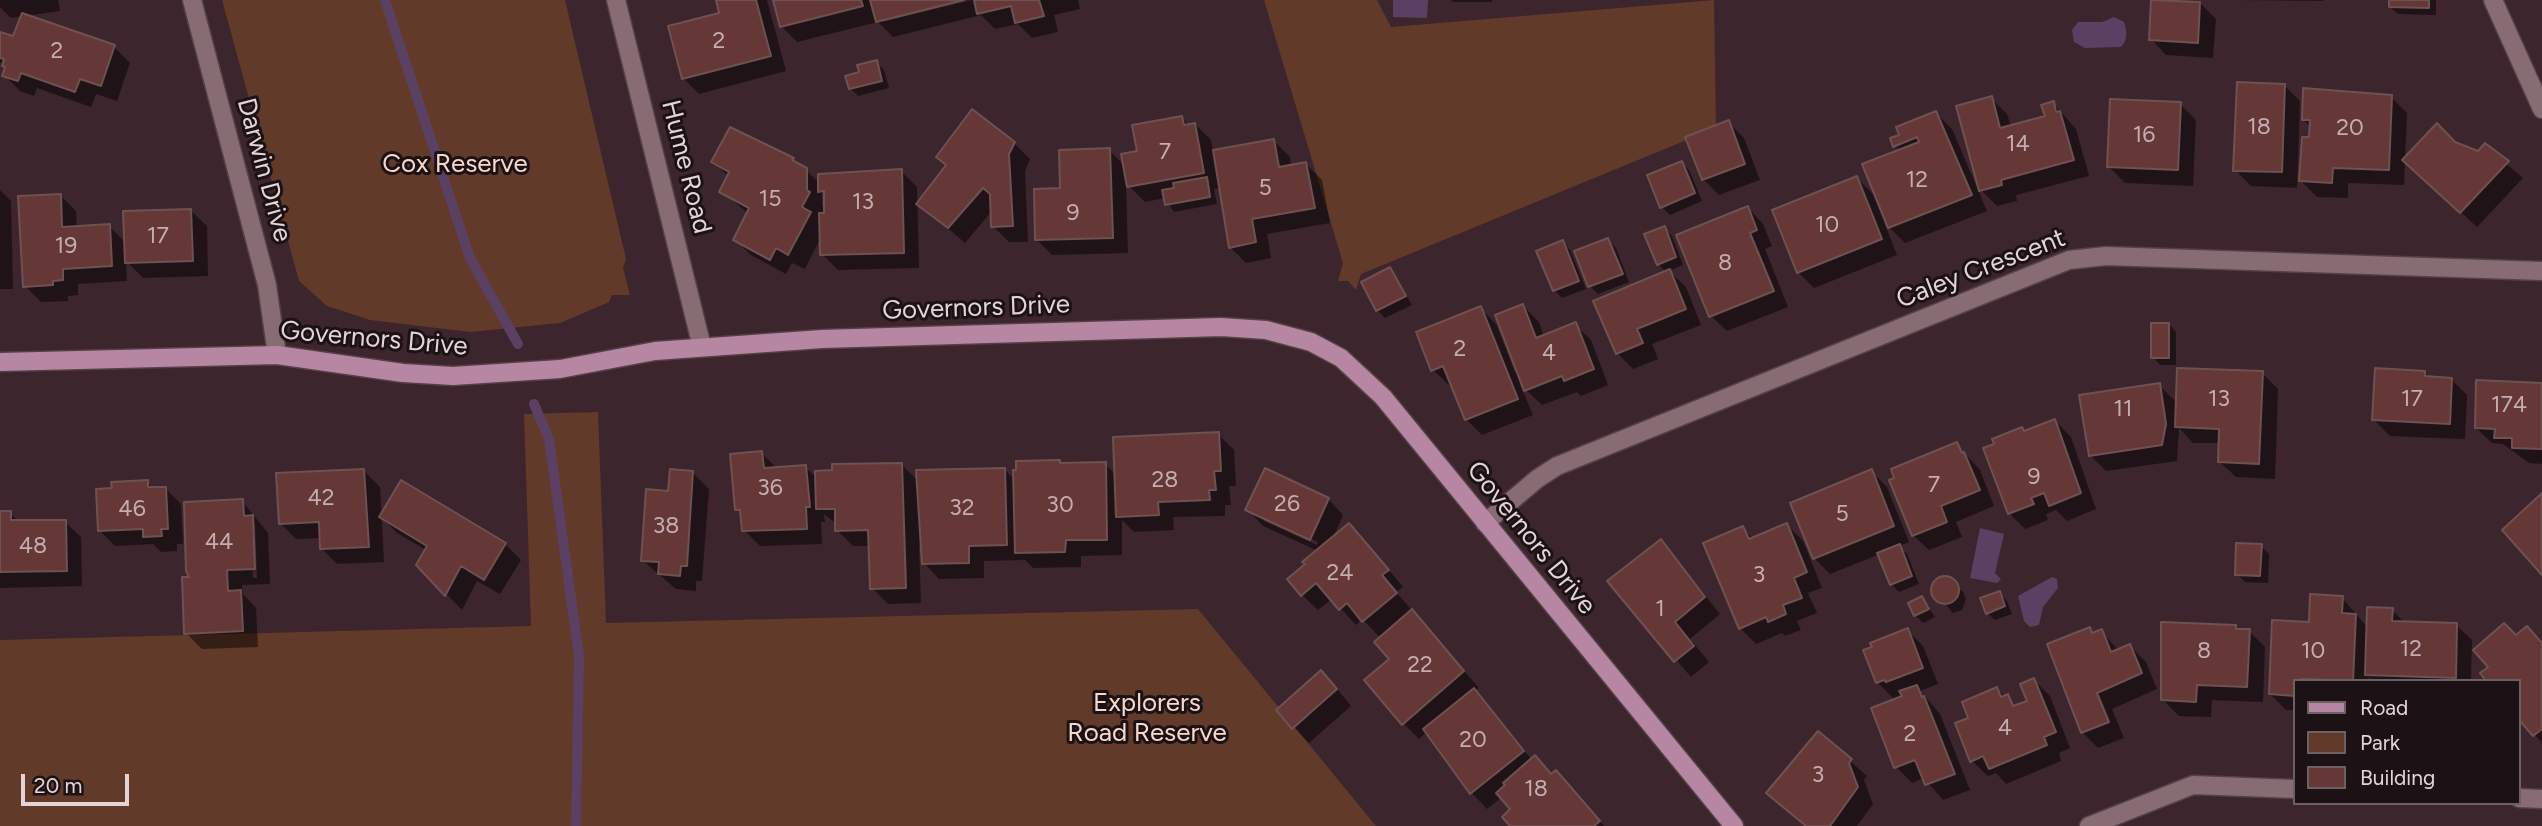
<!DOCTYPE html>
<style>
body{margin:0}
#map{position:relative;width:2542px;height:826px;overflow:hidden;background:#3c252c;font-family:Figtree,sans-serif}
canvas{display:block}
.legend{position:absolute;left:2293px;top:679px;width:228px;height:126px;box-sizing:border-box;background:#1c1215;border:2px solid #6c6063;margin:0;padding:9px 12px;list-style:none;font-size:21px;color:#e4d4d8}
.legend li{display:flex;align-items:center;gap:14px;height:35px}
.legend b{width:35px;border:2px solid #6c6063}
.scale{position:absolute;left:21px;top:774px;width:108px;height:32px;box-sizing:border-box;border:4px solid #e4d4d8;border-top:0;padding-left:9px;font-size:21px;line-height:24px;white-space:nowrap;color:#e4d4d8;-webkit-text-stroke:5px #1c1215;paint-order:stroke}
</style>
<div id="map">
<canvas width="2542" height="826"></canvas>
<ul class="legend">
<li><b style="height:9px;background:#b786a2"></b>Road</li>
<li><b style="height:19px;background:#613a2a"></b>Park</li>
<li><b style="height:19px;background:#653737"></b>Building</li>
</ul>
<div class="scale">20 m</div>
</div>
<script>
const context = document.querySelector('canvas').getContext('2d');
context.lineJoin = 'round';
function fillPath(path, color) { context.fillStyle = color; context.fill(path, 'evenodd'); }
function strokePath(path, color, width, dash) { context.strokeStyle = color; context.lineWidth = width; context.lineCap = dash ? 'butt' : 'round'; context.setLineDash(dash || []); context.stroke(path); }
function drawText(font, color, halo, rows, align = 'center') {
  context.font = font + ' Figtree,sans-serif'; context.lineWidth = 6; context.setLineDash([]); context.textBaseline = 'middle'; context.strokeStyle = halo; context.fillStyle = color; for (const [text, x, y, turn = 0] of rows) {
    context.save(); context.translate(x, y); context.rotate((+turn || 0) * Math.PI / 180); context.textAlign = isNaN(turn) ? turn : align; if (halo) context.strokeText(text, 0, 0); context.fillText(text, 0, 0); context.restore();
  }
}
fillPath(new Path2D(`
 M222 0H565L626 259 623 268 630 295H612L609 302 560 323 470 332 370 320 327 306 299 281Z
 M1264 0H1377L1391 27 1714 0 1716 128 1361 274 1356 290 1348 281H1338L1343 263Z
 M598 412 606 623 1198 609 1376 826H0V640L531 626 524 414Z`), '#613a2a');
fillPath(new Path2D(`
 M1393 0H1428L1427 18 1393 17Z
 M2114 17 2124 22C2127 31 2128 40 2121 47L2085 48 2074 42 2072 30 2078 22H2102Z
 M1980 528 2004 534 1995 573 2001 579 1997 583 1970 578Z
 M2052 577 2057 579 2058 588 2043 607 2039 625 2030 627 2024 621 2018 596Z`), '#5c4063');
fillPath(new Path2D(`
 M0 0H58L60 11 26 16 114 47 130 63 117 101 96 94 91 107 37 88 34 96 20 91 4 75 5 67 0 62V33L14 39 22 16 11 18 0 7Z
 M718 0H767L786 71 699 94 683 78 722 14Z
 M776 0H957L886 18V21L972 0H1078L1080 9 1054 15 1058 32 1032 38 1018 24 995 29 981 15 893 37 878 22 797 42 781 26Z
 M1451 0H1492V2H1453Z
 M2239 0H2323V1Z
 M2390 0H2436V15L2398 14 2390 7Z
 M2200 3 2216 19 2213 58 2166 55 2151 39Z
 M876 62 884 70 889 88 858 96 850 88Z
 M2285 86 2300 101 2297 188 2251 186 2235 170Z
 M2305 90 2391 97 2407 113 2405 160 2479 153 2485 146 2523 178 2477 227 2405 161 2404 185 2348 183V198L2317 197 2301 181 2311 127 2303 120Z
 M1991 98 2007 114 2011 127 2047 117 2053 103 2076 129 2089 176 2016 195 2017 201 1997 206 1981 190Z
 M2180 104 2196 120 2193 186 2125 183 2109 167Z
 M1936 113 1952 129 1987 211 1905 243 1884 222 1897 255 1814 288 1798 272 1857 178 1878 199 1900 151 1895 146Z
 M1182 118 1189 125 1195 124 1211 140 1213 152 1274 141 1290 157 1291 167 1306 164 1322 180 1330 223 1267 234 1271 258 1246 263 1230 247 1221 188 1214 189 1217 204 1174 212 1165 198 1145 202 1126 183 1128 253 1052 255 1036 239 1062 190 1109 150 1125 166Z
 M1728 122 1744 138 1760 180 1719 195 1703 179Z
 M731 129 793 159 820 183 901 171 917 187 919 268 838 270 822 254 821 237 805 269 792 263 786 274 751 255 735 239 748 213 721 191 729 177 714 162ZM822 193H825L826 210 822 206Z
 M1014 143 1030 159 1025 171 1028 242H1009L993 226 992 211 965 243 919 203 948 166Z
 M1682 163 1689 170 1702 201 1670 215 1662 207Z
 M0 190 11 201 13 289H0Z
 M60 195 76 211 77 228 109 226 126 243 191 211 207 226 208 276 143 278 126 261 127 281 78 284V295L68 296V301L41 302 25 286Z
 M1748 208 1763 224 1772 246 1765 249 1788 307 1727 331 1711 316Z
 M1664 228 1672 236 1683 265 1669 271 1686 287 1701 325 1652 344 1658 359 1633 369 1617 353 1667 273 1658 264Z
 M1608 240 1616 248 1629 282 1598 294 1590 286Z
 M1562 242 1570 250 1586 289 1562 298 1554 290 1539 252Z
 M1390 269 1412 305 1385 318 1377 310 1363 283Z
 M1523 306 1539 322 1544 337 1575 325 1591 340 1608 385 1581 396 1577 392 1542 405 1520 384 1533 415 1482 435 1466 419 1452 384 1449 385 1433 370 1480 308 1496 324 1515 372 1518 371Z
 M2169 324 2176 332V365H2160L2153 357Z
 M2425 372 2431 378 2451 379 2467 395 2465 439 2390 436 2374 420Z
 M2262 373 2278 389 2275 479 2236 477 2220 462V443H2193L2179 428 2177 461 2106 471 2090 455 2159 385 2178 404Z
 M2542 384V464L2529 463 2503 444 2492 443 2476 428Z
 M2055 421 2071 437 2096 509 2067 521 2056 510 2046 514 2048 520 2025 529 2009 513 1994 440Z
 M1218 434 1234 450 1236 486H1229L1231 505H1225V516L1173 517 1174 530 1134 532 1122 520V555L1081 556V567L1033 568 1025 560 984 561V578L939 579 924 563 923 549 919 545 921 603 888 604 872 588 870 546H853L837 530V524L824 514 825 522H821L822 544 760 546 744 530 742 515 737 509 761 453 778 469 805 467 817 478 901 464 918 481 1005 470 1015 480 1105 464 1116 475Z
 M1956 444 1980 470 1994 506 1956 522 1962 537 1929 550 1913 535Z
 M364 471 380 487 384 562 337 564 321 548V538L296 539 280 523Z
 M1871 471 1887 487 1909 542 1899 546 1907 554 1919 584 1899 592 1891 584 1880 554 1830 574 1814 558Z
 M693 473 709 489 702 581H696V591L676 589 642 560 670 493Z
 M147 482 154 489 165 488 181 504 183 544H177V551L161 552 153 544 115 546 99 530 114 490Z
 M1328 499 1343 515 1333 538 1349 525 1365 541 1403 587 1396 592 1479 688 1475 691 1532 760 1552 776 1556 773 1604 826H1513V809L1502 797 1487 809 1472 793 1427 732 1419 739 1403 723 1391 659 1381 638 1362 619 1356 625 1332 599 1318 610 1302 595 1307 564 1318 551 1263 526 1248 510ZM1264 517 1318 542 1317 545 1264 521Z
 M242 501 268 533 270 584 242 585 243 594 256 608 258 647 202 649 186 633 192 578ZM251 521 255 524 257 578H253Z
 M0 513H10L19 522H65L81 537 82 586 0 588Z
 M382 517 505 544 521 560 500 594 477 581 462 610 418 565 426 550 397 533Z
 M1787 525 1803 541 1822 588 1808 593 1817 613 1797 621 1801 630 1785 636 1782 633 1756 644 1740 628 1743 528 1753 539Z
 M1661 541 1720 614 1690 639 1709 662 1691 677 1609 581Z
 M2261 546 2269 554 2268 583 2245 582 2237 574Z
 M1946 576 1963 592 1966 599 1962 610 1953 613 1934 590 1935 580Z
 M2000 593 2007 601 2012 614 1995 620 1987 613Z
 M1922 598 1935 617 1923 623 1915 615Z
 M2342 598 2368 628 2392 610 2405 623 2456 625 2472 640 2471 681H2373L2369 677V681H2295V710H2286L2270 694 2310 624Z
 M2235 626 2240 631H2249L2265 647 2263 702 2212 700 2211 717 2179 716 2163 700Z
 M2527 628 2542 643V743L2519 717 2517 637Z
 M2090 629 2095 634 2101 631 2119 651 2130 646 2146 662 2157 689 2112 709 2124 738 2098 748 2082 732 2049 646Z
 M1907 630 1923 646 1938 684 1920 691 1940 714 1970 790 1943 800 1924 778 1912 783 1896 767 1895 700 1877 682Z
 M2034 680 2050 696 2070 748 2059 753 2061 761 2006 784 1996 773 1988 776 1972 761 1970 719 1997 690 2018 707 2029 702Z
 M1337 689 1351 706 1309 743 1278 710Z
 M1818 733 1867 776 1864 780 1873 804 1857 826H1805L1768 793Z`), '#0007');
strokePath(new Path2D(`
 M385 0 470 258 518 344
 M534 404 549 439 579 656 576 826`), '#5c4063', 10);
const building = new Path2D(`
 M716 0H756L771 56 682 79 668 26 719 13Z
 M773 0H861L863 6 780 27Z
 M870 0H964L876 22Z
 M974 0H1039L1044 16 1015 23 1011 6 977 14Z
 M2151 0 2200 2 2198 43 2149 40Z
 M2389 0H2429V8L2389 7Z
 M22 13 115 45 101 86 80 79 75 92 21 73 18 81 2 76 5 67 2 66 4 59 0 58V32L13 36Z
 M877 60 882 81 849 89 845 76 859 72 857 65Z
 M2237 82 2285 84 2282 172 2233 171Z
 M2303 88 2392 95 2389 170 2333 168 2332 183 2299 181 2302 137H2309L2310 120H2302Z
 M1992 96 2000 128 2045 116 2041 105 2054 101 2056 112 2060 111 2074 160 2001 180 2002 185 1979 191 1956 106Z
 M2110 99 2181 102 2178 170 2107 167Z
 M972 109 1015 142 1009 154 1013 226 991 227 990 194 983 188 948 228 916 204 946 165 936 157Z
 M1936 111 1972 195 1888 228 1862 164 1919 142 1917 137 1893 147 1890 138 1899 135 1896 127Z
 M1182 116 1184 125 1195 123 1204 173 1127 187 1121 154 1137 151 1132 125Z
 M1729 120 1745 164 1702 180 1685 137Z
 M2437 123 2455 142 2478 151 2485 143 2509 161 2460 213 2402 160Z
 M730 127 794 158 792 160 807 168V190L810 192 802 207 811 212 788 255 776 248 770 260 733 240 749 208 719 192 729 172 711 162Z
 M1274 139 1279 167 1306 162 1315 208 1252 219 1256 242 1229 248 1213 150Z
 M1110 148 1113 238 1035 240 1034 189 1060 188 1059 150Z
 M1682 161 1695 193 1660 208 1647 175Z
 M902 169 904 253 820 255 819 213H824V191L818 192V174Z
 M1857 176 1882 239 1797 273 1772 210Z
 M1207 177 1210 197 1165 205 1162 190 1174 188 1173 183Z
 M61 194 62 227 110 224 112 266 63 269V280L53 281V285L23 287 18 196Z
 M1748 206 1757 230 1750 233 1774 291 1709 317 1676 235Z
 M191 209 193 261 125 263 123 211Z
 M1665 226 1676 257 1657 265 1644 234Z
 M1608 238 1623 274 1588 287 1574 251Z
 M1563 240 1579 281 1553 291 1536 251Z
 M1390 267 1406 296 1376 311 1361 282Z
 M1670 269 1686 309 1637 329 1643 343 1616 354 1593 301Z
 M1523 304 1536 338 1576 322 1594 369 1564 381 1562 376 1524 391 1495 315Z
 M1481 306 1518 399 1465 420 1443 366 1431 371 1416 332Z
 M2151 323H2169V358H2151Z
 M2177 368 2263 371 2259 464 2218 462 2219 429 2175 427Z
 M2375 368 2425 371V376L2452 378 2450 424 2372 420Z
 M2476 380 2542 383V449L2512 448V438H2494L2495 429 2475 428Z
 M2160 383 2166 424 2162 445 2089 456 2079 395Z
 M2055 419 2081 493 2049 506 2044 493 2031 498 2034 504 2008 514 1983 448 1994 444 1992 439 2022 427 2024 431Z
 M1219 432 1221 471H1214L1216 490H1209L1210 500 1158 502 1159 515 1116 517 1113 437Z
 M1957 442 1962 453 1964 452 1980 490 1941 506 1947 522 1912 536 1889 480 1894 478 1891 469Z
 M762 451 764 468 806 465 810 507H806L807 529 742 531 740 510H735L730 454Z
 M1060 460V463L1106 462 1107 540H1066L1065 552 1015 553 1013 470H1016V461Z
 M902 463 906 588 870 589 868 530 835 531V509H816L815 471 832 470V464Z
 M1005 468 1007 545 969 546V563L922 564 916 470Z
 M1265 468 1329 498 1310 540 1245 510Z
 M364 469 369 547 320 549 319 522 279 524 276 473Z
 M670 469 693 471 687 566H681L680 576 658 574 659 562 641 561 646 489 668 491Z
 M1872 469 1894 526 1813 559 1790 503Z
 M148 480V487H166L168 529H161L162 536 143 537V529L98 531 96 489 112 488 111 482Z
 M401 480 506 543 484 580 461 566 445 596 416 565 427 546 379 517Z
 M2542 493V575L2502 530Z
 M243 499 244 516 253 515 255 569 227 570 228 591 241 590 243 631 184 634 182 577H189L186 571 184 502Z
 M0 511H11V520H66L67 571 0 572Z
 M1349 523 1389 570 1382 575 1397 593 1362 622 1347 603 1339 610 1316 583 1301 596 1287 579 1305 564 1302 562Z
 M1787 523 1807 572 1794 578 1802 598 1783 605 1786 614 1768 622 1766 617 1739 629 1703 543 1743 526 1749 539Z
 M1661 539 1705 597 1675 622 1694 646 1674 662 1607 581Z
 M2236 543 2262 544 2260 576 2235 575Z
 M1900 544 1912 576 1890 585 1877 553Z
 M1931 590a14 14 0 1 1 28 0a14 14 0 1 1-28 0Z
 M2000 591 2005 606 1986 614 1980 598Z
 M2310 594 2343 596 2342 613 2356 614 2353 681 2302 679 2295 681V696L2269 694 2272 620 2309 622Z
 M1922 596 1929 609 1914 616 1908 603Z
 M2367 607 2393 608 2392 621 2457 623 2456 678 2365 675Z
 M1412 609 1464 671 1402 725 1364 680 1389 659 1374 642Z
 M2161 622 2236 625V629H2250L2247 687 2197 685 2196 702 2161 700Z
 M2504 623 2516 635 2527 626 2542 643V729L2533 736 2519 720V681H2486L2480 673 2488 667 2473 650Z
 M2090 627 2092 633 2102 629 2111 652 2130 644 2142 673 2097 693 2109 722 2081 733 2047 644Z
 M1908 628 1923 668 1886 682 1884 680 1876 683 1863 650 1872 647 1870 643Z
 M1321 670 1337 689 1292 729 1276 710Z
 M2034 678 2056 732 2044 737 2047 745 1989 769 1983 756 1970 762 1955 723 1968 718 1962 702 1997 687 2001 697 2008 694 2013 706 2027 701 2020 684Z
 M1917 685 1922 697 1924 696 1955 774 1925 785 1915 760 1894 768 1871 708 1902 696 1899 691Z
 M1474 688 1524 751 1470 794 1423 729Z
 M1818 731 1852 759 1849 763 1858 787 1830 826H1806L1766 793Z
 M1535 755 1551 774 1556 770 1600 821 1594 826H1510L1502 817 1510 809 1496 793 1505 785 1503 783Z`);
fillPath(building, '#653737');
strokePath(building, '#6d5251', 2);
const minor = new Path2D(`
 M192 0 267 285 277 355
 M616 0 702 347
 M2493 0 2542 109
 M1485 523 1537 479 1557 466 2069 260 2106 256 2542 271
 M2519 798 2542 799
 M2089 826 2193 785 2295 789`);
const major = new Path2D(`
 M0 362 277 355 403 373 453 376 560 369 655 351 822 339 1221 327 1266 330 1311 342 1341 358 1383 397 1734 826`);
strokePath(minor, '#544147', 21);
strokePath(major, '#544147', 21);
strokePath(minor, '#876c73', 18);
strokePath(major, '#b786a2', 18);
drawText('23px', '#c4adb0', null, [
 ["2",719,41],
 ["2",57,51],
 ["18",2259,127],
 ["20",2350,128],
 ["16",2144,135],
 ["14",2018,144],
 ["7",1165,152],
 ["12",1917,180],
 ["5",1265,188],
 ["15",770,199],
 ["13",863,202],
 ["9",1073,213],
 ["10",1827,225],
 ["17",158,236],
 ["19",66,246],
 ["8",1725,263],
 ["2",1460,349],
 ["4",1549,353],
 ["13",2219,399],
 ["17",2412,399],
 ["174",2509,405],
 ["11",2123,409],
 ["9",2034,477],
 ["28",1165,480],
 ["7",1934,485],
 ["36",770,488],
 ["42",321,498],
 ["26",1287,504],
 ["30",1060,505],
 ["32",962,508],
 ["46",132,509],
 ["5",1842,514],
 ["38",666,526],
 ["44",219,542],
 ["48",33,546],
 ["24",1340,573],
 ["3",1759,575],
 ["1",1660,609],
 ["12",2411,649],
 ["8",2204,651],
 ["10",2313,651],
 ["22",1420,665],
 ["4",2005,728],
 ["2",1910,734],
 ["20",1473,740],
 ["3",1818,775],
 ["18",1536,789]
]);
drawText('26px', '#f7d8cc', '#1c1215', [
 ["Cox Reserve",455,164],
 ["Explorers",1147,703],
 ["Road Reserve",1147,733]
]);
drawText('26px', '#e4d4d8', '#1c1215', [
 ["Hume Road",686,167,76],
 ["Darwin Drive",264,170,75],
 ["Caley Crescent",1981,269,-21],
 ["Governors Drive",976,308,-2],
 ["Governors Drive",374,339,5],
 ["Governors Drive",1531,538,51]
]);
</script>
